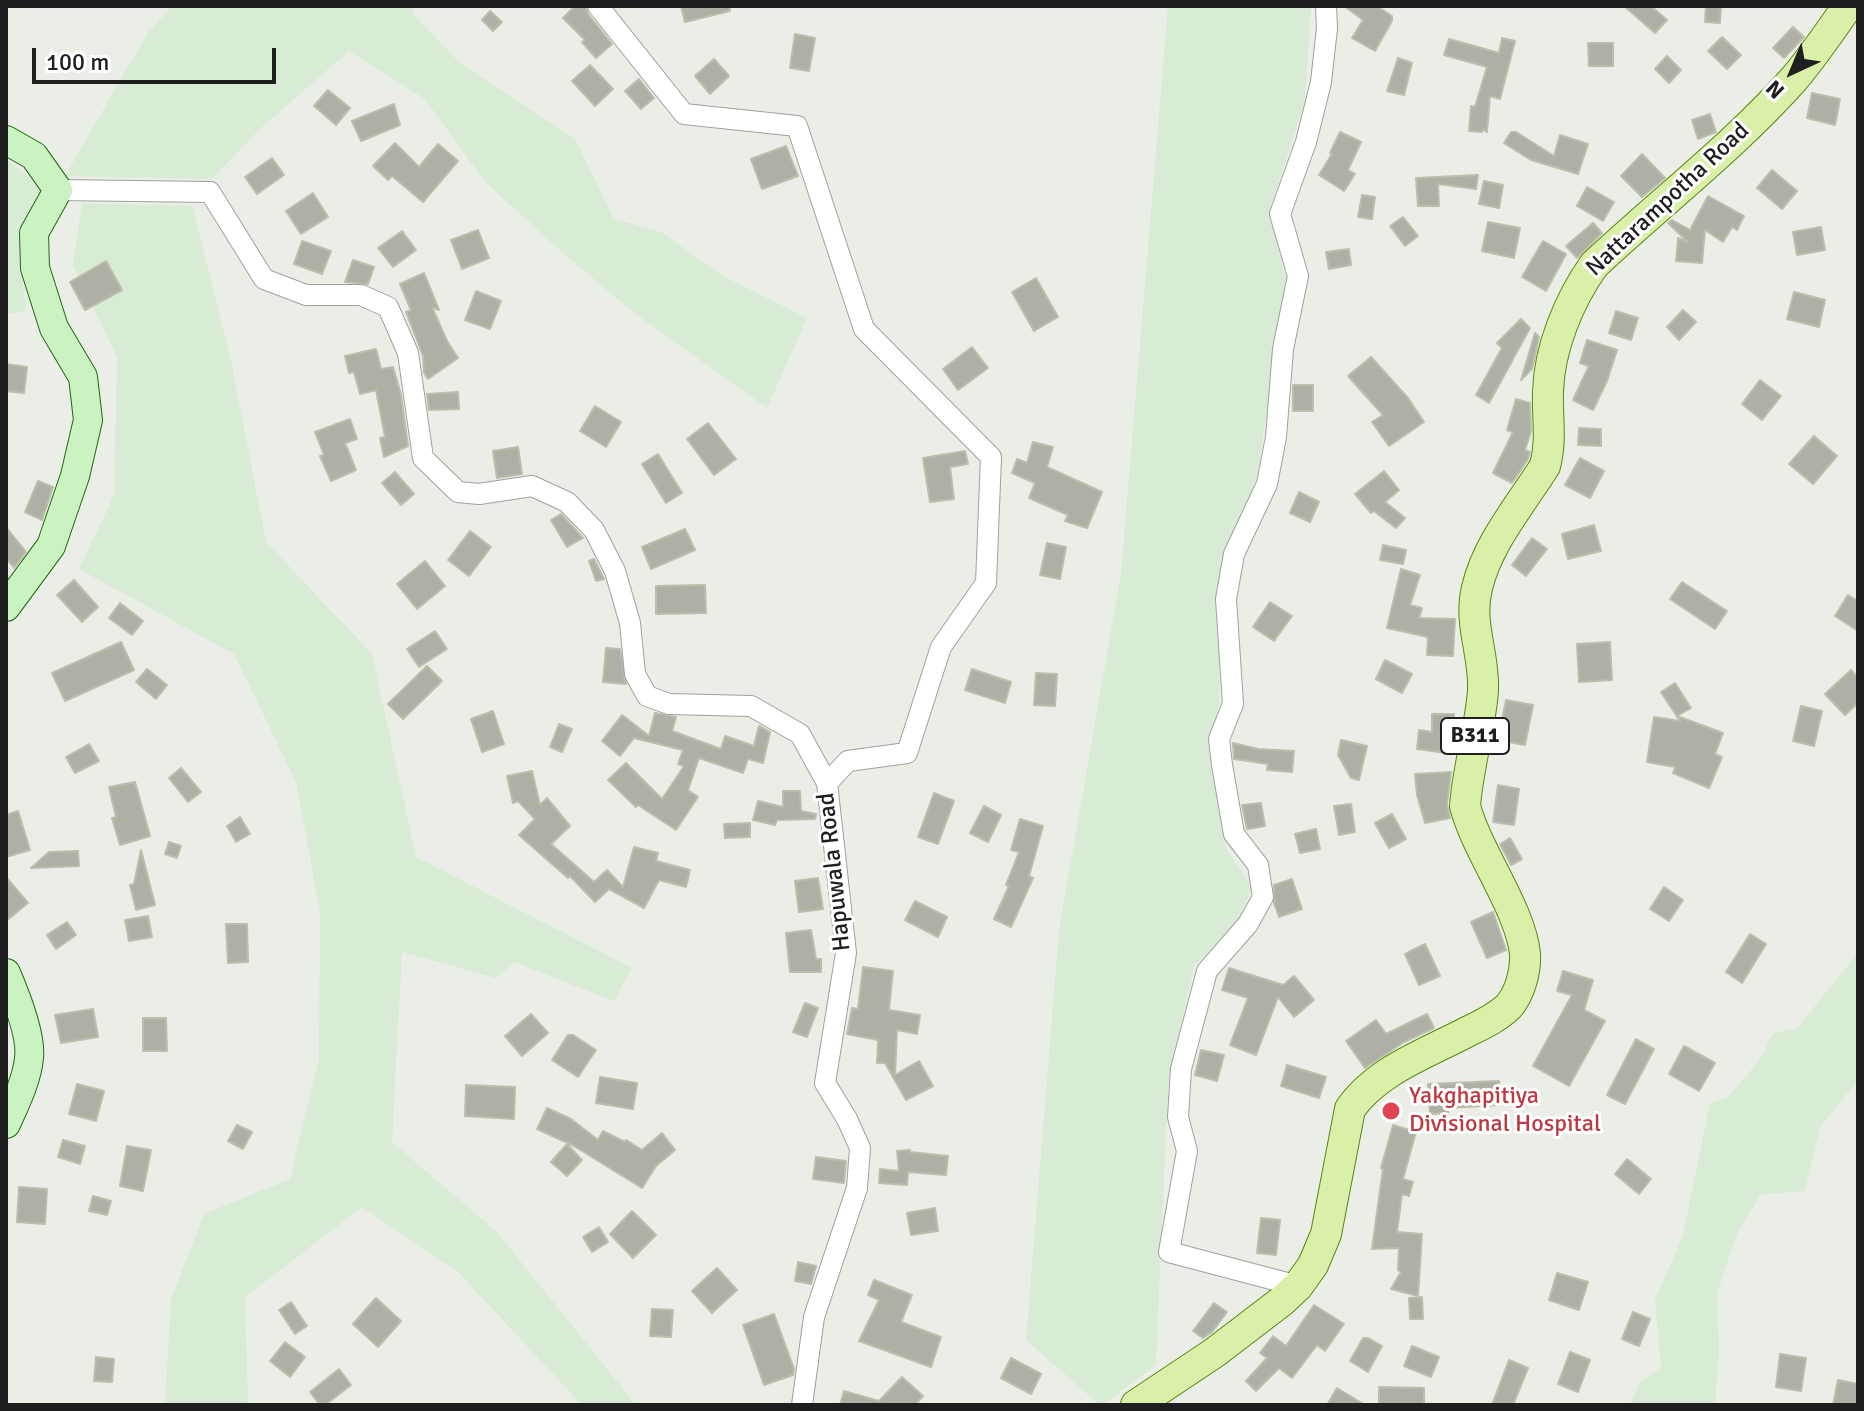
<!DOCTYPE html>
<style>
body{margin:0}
#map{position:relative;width:1864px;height:1411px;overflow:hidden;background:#ebeee6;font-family:Signika,sans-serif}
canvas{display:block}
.frame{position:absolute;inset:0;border:8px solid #1f1f1f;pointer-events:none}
.north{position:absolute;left:1752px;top:32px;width:80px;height:80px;-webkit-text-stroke:6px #fff;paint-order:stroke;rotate:224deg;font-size:22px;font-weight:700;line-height:32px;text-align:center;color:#1f1f1f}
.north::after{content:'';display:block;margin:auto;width:28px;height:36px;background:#1f1f1f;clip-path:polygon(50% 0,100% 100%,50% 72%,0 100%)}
.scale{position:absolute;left:32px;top:48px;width:244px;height:36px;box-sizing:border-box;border:4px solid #1f1f1f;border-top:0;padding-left:10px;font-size:24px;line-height:28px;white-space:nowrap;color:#1f1f1f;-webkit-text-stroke:6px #fff;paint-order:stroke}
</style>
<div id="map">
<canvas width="1864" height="1411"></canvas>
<div class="frame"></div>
<div class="north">N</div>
<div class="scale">100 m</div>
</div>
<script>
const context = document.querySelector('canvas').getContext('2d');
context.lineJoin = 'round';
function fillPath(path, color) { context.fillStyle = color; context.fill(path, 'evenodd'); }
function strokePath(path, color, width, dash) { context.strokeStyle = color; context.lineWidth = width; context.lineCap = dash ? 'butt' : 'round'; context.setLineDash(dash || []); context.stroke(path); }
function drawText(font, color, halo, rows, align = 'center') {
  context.font = font + ' Signika,sans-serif'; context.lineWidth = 6; context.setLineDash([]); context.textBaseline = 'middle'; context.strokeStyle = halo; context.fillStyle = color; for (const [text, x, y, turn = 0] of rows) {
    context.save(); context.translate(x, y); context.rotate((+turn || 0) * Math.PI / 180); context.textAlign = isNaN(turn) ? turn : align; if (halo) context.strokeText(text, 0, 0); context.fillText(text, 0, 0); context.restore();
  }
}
fillPath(new Path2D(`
 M172 6H413L412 13 459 62 575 139 614 219 661 232 723 276 807 318 767 408 633 312 562 252 485 182 425 99 349 51 261 128 212 179 65 176 147 34Z
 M1168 6H1311L1305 101 1269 212 1286 280 1257 477 1220 576 1219 700 1213 777 1226 848 1252 887 1239 919 1194 966 1168 1085 1156 1365 1103 1405H1100L1026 1340 1059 930 1121 573Z
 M6 159 41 187 19 245 26 311 6 314Z
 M82 203 192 206 231 360 266 542 372 654 416 857 632 968 614 1001 514 962 496 978 402 952 392 1142 497 1232 636 1405H582L458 1272 362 1207 245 1297 248 1405H165L171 1299 204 1214 290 1179 319 1059 320 911 296 782 234 654 79 569 114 495 117 357 73 265Z
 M1858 953V1080L1820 1127 1805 1191 1761 1194 1736 1236 1717 1294 1719 1350 1715 1405H1630L1639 1383 1661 1367 1655 1300 1683 1235 1710 1103 1728 1097 1759 1061 1773 1034 1797 1028Z`), '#d8ebd4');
const building = new Path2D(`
 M575 6H585L588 14 612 44 596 58 582 42 585 40 563 18Z
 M681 6H729L730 11 685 22Z
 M1344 6H1377L1392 16V21L1375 51 1352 38 1363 20Z
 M1624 6H1651L1667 20 1655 33Z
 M1706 6H1721L1720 23 1705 22Z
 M490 11 502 22 493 31 482 20Z
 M1793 27 1804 37 1784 58 1773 48Z
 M795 34 815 38 809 71 790 68Z
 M1722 37 1741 55 1727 69 1708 51Z
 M1502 38 1515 41 1500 99 1490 96 1487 132 1483 129 1482 132 1469 131 1471 106 1475 107 1487 67 1444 55 1449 39 1499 53Z
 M1588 43H1613V66H1589Z
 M1667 56 1681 70 1669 83 1655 69Z
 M1398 58 1412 63 1404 95 1387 91Z
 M714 59 729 76 710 94 695 76Z
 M590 65 613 89 595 106 572 81Z
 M639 79 654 98 641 109 625 91Z
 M328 90 350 108 336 125 314 106Z
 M1812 93 1840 99 1835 125 1807 118Z
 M394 104 400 125 361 141 352 121Z
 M1710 114 1716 132 1698 139 1692 120Z
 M1340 132 1361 142 1348 170 1355 174 1344 191 1319 175 1332 154 1330 153Z
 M1511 132H1516L1554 156 1560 135 1588 144 1578 174 1531 160 1504 143Z
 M395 143 419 167 438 144 458 161 423 202 392 176 388 180 373 166Z
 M786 146 798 176 762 189 751 159Z
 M1642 154 1665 178 1642 197 1621 176Z
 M272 158 284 175 257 194 245 177Z
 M1772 170 1797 191 1782 209 1757 188Z
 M1478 175 1476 189 1438 184 1439 206H1418L1416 178Z
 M1484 181 1503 185 1499 208 1479 204Z
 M1587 187 1614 202 1603 221 1577 206Z
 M313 193 328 217 301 234 286 211Z
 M1362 195 1375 197 1372 219 1358 217Z
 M1708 196 1744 216 1737 230 1732 227 1723 242 1705 230 1702 263 1676 261 1678 238 1688 242 1668 223 1672 220 1690 230Z
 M1403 217 1418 236 1405 246 1390 226Z
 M1488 222 1520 228 1514 258 1482 251Z
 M1593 223 1602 233 1577 258 1566 246Z
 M1821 227 1825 250 1797 255 1793 232Z
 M478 230 489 258 462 269 451 240Z
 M402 231 416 250 393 267 378 248Z
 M302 241 331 251 322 274 294 264Z
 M1543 241 1566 254 1546 291 1522 277Z
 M1349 249 1351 265 1329 269 1326 252Z
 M353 260 374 267 368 284 345 282Z
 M106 261 122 290 85 310 70 282Z
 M424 273 439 310 432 307 447 341 458 358 428 379 424 373 423 356 406 312 411 310 400 284Z
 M1036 278 1058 317 1034 331 1012 292Z
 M476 291 501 301 490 329 465 320Z
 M1794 292 1825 300 1819 327 1787 319Z
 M1683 310 1696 322 1679 340 1667 327Z
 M1616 311 1638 318 1631 340 1609 333Z
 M1521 319 1530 328 1489 403 1476 395 1502 348 1497 343Z
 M1535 333 1539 337 1532 369 1521 380Z
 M1587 340 1617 350 1607 381 1593 410 1573 400 1589 366 1580 363Z
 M972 347 988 368 958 390 943 369Z
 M376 349 381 369 393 367 401 395 408 446 384 457 380 438 385 437 376 390 360 394 354 372 349 373 345 356Z
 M1371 357 1408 398 1424 422 1389 446 1372 422 1383 415 1348 376Z
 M6 364 27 367 24 393 6 391Z
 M1760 380 1781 396 1762 420 1742 404Z
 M1293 385H1313V411H1293Z
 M458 392 459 409 429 410 427 394Z
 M1516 399 1530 403 1531 431 1525 450 1530 452 1528 459 1512 483 1493 473 1513 432 1507 430Z
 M595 406 621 422 606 447 580 431Z
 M350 419 357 439 345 443 356 470 331 481 320 456 324 455 315 432Z
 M708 423 736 459 714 475 687 439Z
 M1579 428 1601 429V446L1578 445Z
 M1814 436 1837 456 1813 484 1789 464Z
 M1033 442 1053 447 1047 467 1102 492 1087 528 1065 521 1068 515 1029 498 1035 483 1012 473 1017 459 1027 463Z
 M518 447 522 474 497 478 493 451Z
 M965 451 968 464 950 467 954 499 930 502 923 458Z
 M658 454 682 493 666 503 642 464Z
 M1580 458 1604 471 1590 498 1565 485Z
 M1384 471 1399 490 1385 502 1405 518 1396 528 1374 511 1371 513 1355 494Z
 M395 472 414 494 401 505 382 483Z
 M38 481 53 487 42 520 25 512Z
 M1299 492 1319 502 1310 522 1290 513Z
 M561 514 583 538 567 547 551 520Z
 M1594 525 1601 551 1568 559 1562 534Z
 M6 527 26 552 14 568 6 558Z
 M685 529 695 550 651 569 642 547Z
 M470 531 491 547 469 576 448 560Z
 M1532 538 1547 549 1526 576 1512 565Z
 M1047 543 1066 547 1060 579 1040 575Z
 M1383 545 1406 550 1403 564 1380 560Z
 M594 559 604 579 596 581 589 561Z
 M425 561 445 586 417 609 397 584Z
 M1401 569 1420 575 1410 605 1422 608 1419 618 1455 619 1453 656 1427 655 1428 637 1387 628Z
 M74 580 98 607 82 622 57 595Z
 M1682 582 1727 611 1715 629 1670 599Z
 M705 585 706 613 656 614V586Z
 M1848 595 1858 601V631L1835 616Z
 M1270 602 1292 616 1274 641 1253 627Z
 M120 603 143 621 132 635 109 618Z
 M435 631 447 649 419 667 407 649Z
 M121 642 134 670 65 701 52 673Z
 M1610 642 1612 680 1579 682 1577 644Z
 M606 648 620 649 626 684 603 682Z
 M1385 660 1412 674 1402 693 1376 679Z
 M427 666 442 681 403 719 388 704Z
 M147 669 167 685 156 699 136 682Z
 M972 669 1011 682 1005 703 965 690Z
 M1851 670 1858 678V703L1845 715 1825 694Z
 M1036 673 1057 674 1055 706 1034 705Z
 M1675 683 1691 708 1677 716 1723 733 1715 754 1722 757 1709 788 1673 773 1675 767 1647 762 1654 717 1680 721 1661 692Z
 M1506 700 1533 705 1525 745 1498 740Z
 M1801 706 1822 711 1814 746 1793 741Z
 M493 711 504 744 482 752 471 719Z
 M655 713 676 717 672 731 721 749 725 736 754 746 759 726 770 732 763 763 748 759 743 773 699 758 688 790 698 797 676 830 638 805 636 807 608 780 626 763 662 799 684 766 678 764 683 750 634 738 620 756 602 741 622 715 649 736Z
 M1432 714H1454V736H1458L1454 754 1417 749 1419 730 1432 732Z
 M559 724 572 729 562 752 550 747Z
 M1341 740 1367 746 1359 780 1351 778 1338 755Z
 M1233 743 1258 749 1294 751 1292 772 1267 770 1268 764 1234 759Z
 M89 744 99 761 75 773 66 757Z
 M181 768 201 792 188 802 169 778Z
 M532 771 540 805 547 798 570 826 551 844 594 882 607 870 623 887 634 847 658 853 656 861 690 870 686 887 659 880 644 908 609 889 595 902 570 876 568 878 519 835 535 819 518 801 513 803 507 776Z
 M1451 772 1447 804 1450 818 1425 823 1417 795 1415 774Z
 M135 782 150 836 120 845 112 818 116 817 109 787Z
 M1498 785 1519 789 1514 825 1493 822Z
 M783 791H800L801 811 816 814 815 819 777 820 775 825 753 820 758 801 783 807Z
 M934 793 954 801 938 844 918 837Z
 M1261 803 1265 826 1247 829 1242 805Z
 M1351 804 1355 832 1339 835 1334 806Z
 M984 806 1001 815 988 842 970 833Z
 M18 811 30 850 6 857V815Z
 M1392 814 1406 839 1389 848 1375 823Z
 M240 817 250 834 236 842 227 826Z
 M1020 819 1043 826 1029 876 1033 878 1011 927 994 919 1009 886 1006 885 1019 852 1011 850Z
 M750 823V837L725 838 724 824Z
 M1316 829 1320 849 1300 853 1295 834Z
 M1510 838 1522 859 1511 865 1500 844Z
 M169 842 181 846 177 858 165 854Z
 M141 850 155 905 136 910 130 885 134 884Z
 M78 851 79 866 31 868 49 852Z
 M6 877 28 903 6 921Z
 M818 878 823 909 799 912 795 881Z
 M1292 879 1302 909 1279 917 1274 903V885Z
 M1664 887 1683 900 1669 921 1650 909Z
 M915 901 947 917 938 937 905 920Z
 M1493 912 1506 950 1487 958 1471 922Z
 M148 916 152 937 129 941 125 920Z
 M67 922 76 935 56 949 47 935Z
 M226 924H247L248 962 228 963Z
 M811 930 816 959H821V972H790L786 933Z
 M1750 934 1766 944 1742 983 1726 972Z
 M1425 944 1440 976 1419 985 1405 954Z
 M863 967 893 971 889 1010 920 1015 917 1034 897 1030 895 1075 919 1061 933 1086 906 1100 885 1063H877L878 1040 847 1034 852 1008 858 1009Z
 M1229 968 1283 985 1294 976 1314 1000 1294 1017 1278 997 1256 1055 1230 1045 1248 998 1222 990Z
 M1563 971 1593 980 1584 1010 1605 1021 1569 1086 1533 1066 1572 995 1557 991Z
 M805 1003 818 1008 807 1037 793 1032Z
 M93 1009 98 1037 61 1043 55 1015Z
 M531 1014 548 1033 522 1056 505 1036Z
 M1427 1014 1434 1028 1404 1042 1365 1068 1346 1041 1376 1020 1386 1034Z
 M143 1018H166L167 1051H143Z
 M568 1035H573L596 1050 578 1077 552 1060Z
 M1636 1039 1654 1049 1625 1104 1607 1095Z
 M1684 1046 1715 1063 1699 1091 1669 1074Z
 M1201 1050 1224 1055 1217 1081 1195 1075Z
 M1287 1065 1326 1077 1319 1098 1281 1086Z
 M600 1077 637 1083 633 1109 596 1103Z
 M1499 1081 1500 1105 1448 1108V1113L1430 1114 1428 1084Z
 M77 1084 104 1091 96 1121 69 1114Z
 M466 1085 515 1087 514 1119 465 1116Z
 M547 1108 571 1119 598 1140 603 1131 625 1142 626 1140 642 1150 662 1133 675 1150 656 1166 642 1188 574 1146 537 1129Z
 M237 1125 252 1132 243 1149 228 1141Z
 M1393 1125 1416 1132 1403 1179 1413 1182 1409 1196 1402 1194 1397 1232 1422 1234 1418 1296 1391 1289 1401 1272 1398 1270 1399 1248 1372 1249 1383 1169 1381 1168Z
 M63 1140 85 1146 80 1164 58 1157Z
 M567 1144 582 1160 567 1176 551 1162Z
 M127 1146 151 1150 143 1191 120 1186Z
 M910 1150V1152L948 1156 946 1175 908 1172 907 1185 879 1183 880 1169 899 1171 897 1151Z
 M816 1157 846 1161 844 1183 813 1179Z
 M1627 1159 1651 1179 1639 1194 1615 1174Z
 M19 1187 47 1189 45 1224 17 1222Z
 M93 1196 111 1201 107 1215 89 1211Z
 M935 1208 938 1231 911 1235 907 1213Z
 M632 1211 656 1235 633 1258 610 1234Z
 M1261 1218 1280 1220 1276 1255 1257 1253Z
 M599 1227 608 1242 592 1252 583 1237Z
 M798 1262 816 1266 811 1284 795 1281Z
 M717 1268 737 1290 712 1313 692 1291Z
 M1557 1273 1588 1282 1579 1310 1549 1300Z
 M874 1280 912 1295 901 1322 941 1337 931 1367 859 1341 879 1300 868 1295Z
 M1422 1297 1423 1319H1410L1409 1298Z
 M376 1298 401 1321 378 1347 353 1324Z
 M291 1302 307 1326 295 1334 279 1310Z
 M1214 1303 1227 1312 1212 1332 1203 1338 1193 1331Z
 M1314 1305 1344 1324 1325 1351 1317 1345 1292 1378 1279 1368 1256 1391 1246 1381 1267 1358 1260 1353 1273 1336 1286 1346Z
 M652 1309 673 1310 671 1337 650 1336Z
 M1633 1312 1650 1319 1639 1346 1622 1339Z
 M774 1314 794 1369 793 1375 764 1385 743 1325Z
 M1363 1338H1368L1382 1346 1368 1372 1350 1361Z
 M285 1342 305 1357 290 1377 270 1361Z
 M1412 1346 1439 1357 1431 1377 1404 1366Z
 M1570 1352 1590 1360 1578 1392 1558 1384Z
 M1780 1354 1806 1358 1801 1391 1776 1387Z
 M96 1357 114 1359 112 1382 94 1381Z
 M1011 1358 1041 1374 1031 1394 1001 1378Z
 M1509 1360 1528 1368 1513 1405H1492Z
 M339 1369 351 1385 325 1405H320L310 1392Z
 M902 1377 923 1396 915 1405H840L844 1391 879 1401Z
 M1838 1380 1858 1384V1405H1833Z
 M1379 1387 1424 1388V1405H1379Z
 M1337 1388 1365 1405H1327Z`);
fillPath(building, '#aeb0a5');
strokePath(building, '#bbbeaa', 2);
const street = new Path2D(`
 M598 6 684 114 797 126 864 329 991 457 986 583 941 647 907 753 848 761 827 783
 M58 190 210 192 264 279 306 295H361L388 307 408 353 423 458 458 492 479 494 532 486 567 502 594 530 615 571 630 623 635 674 647 696 669 704 751 706 800 734 827 783 846 953 825 1083 847 1119 860 1148 857 1188 814 1317 802 1405
 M1298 1286 1169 1252 1187 1151 1178 1117 1181 1069 1207 971 1248 924 1263 897 1258 865 1234 834 1222 765 1219 739 1233 704 1226 599 1234 554 1267 484 1276 437 1283 349 1298 276 1280 214 1306 142 1321 82 1327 28 1326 6`);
const secondary = new Path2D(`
 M6 140 34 156 58 190 34 233 35 268 54 328 83 377 88 420 75 476 51 546 6 607
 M6 973C15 994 32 1036 29 1058 27 1080 15 1104 6 1124`);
const primary = new Path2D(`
 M1136 1405 1214 1353 1282 1301 1298 1286 1313 1265 1326 1234 1350 1109C1376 1071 1427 1053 1467 1032 1481 1025 1497 1018 1509 1006 1520 993 1526 971 1525 954 1521 910 1477 852 1465 806 1468 767 1480 729 1483 691 1485 655 1468 624 1477 588 1487 544 1521 504 1545 466 1552 440 1547 418 1548 392 1549 349 1569 300 1594 265 1660 203 1732 148 1793 80 1813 57 1830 31 1848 6`);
strokePath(street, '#a0a0a0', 22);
strokePath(secondary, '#1f6912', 30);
strokePath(primary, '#578712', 32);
strokePath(street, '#fff', 20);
strokePath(secondary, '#cbf2c1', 28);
strokePath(primary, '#daf0a9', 30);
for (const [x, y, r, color] of [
 [1391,1111,10,"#e0444e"]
]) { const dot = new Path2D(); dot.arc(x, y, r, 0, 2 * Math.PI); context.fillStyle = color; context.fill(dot); strokePath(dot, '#fff', 3); }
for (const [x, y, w] of [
 [1475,736,68]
]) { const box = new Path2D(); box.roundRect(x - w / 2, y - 18, w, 36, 6); context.fillStyle = '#fff'; context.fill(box); strokePath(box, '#1f1f1f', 2); }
drawText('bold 22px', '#1f1f1f', null, [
 ["B311",1475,736]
]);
drawText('24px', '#1f1f1f', '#fff', [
 ["Nattarampotha Road",1668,200,-43],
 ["Hapuwala Road",835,872,-96]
]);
drawText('24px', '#be3a42', '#fff', [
 ["Yakghapitiya",1409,1097],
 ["Divisional Hospital",1409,1125]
], 'left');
</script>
